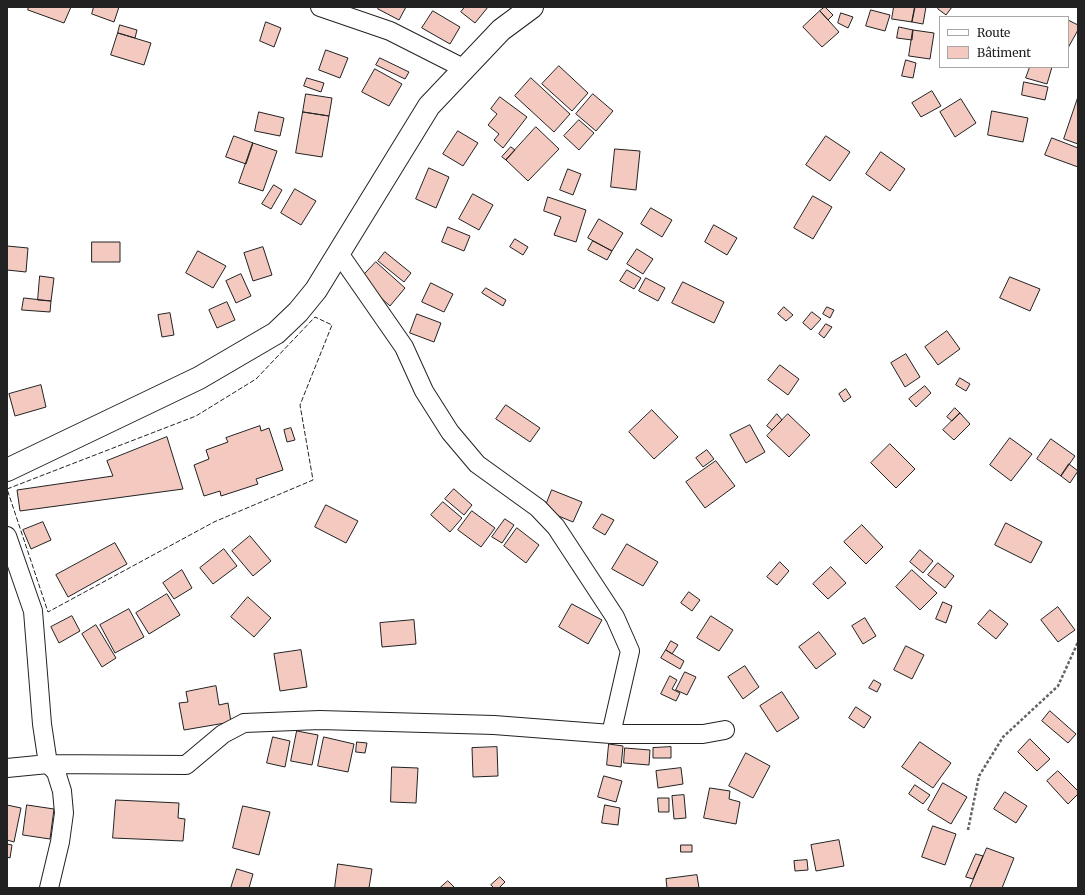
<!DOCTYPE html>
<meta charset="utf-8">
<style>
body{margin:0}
#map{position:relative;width:1085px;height:895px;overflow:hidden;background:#fff;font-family:Merriweather,serif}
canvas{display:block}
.frame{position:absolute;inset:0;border:8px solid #222;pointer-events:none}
.legend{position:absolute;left:939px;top:16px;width:130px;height:52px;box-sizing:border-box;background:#fff;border:1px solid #a7a7a7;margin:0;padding:5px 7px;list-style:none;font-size:12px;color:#222}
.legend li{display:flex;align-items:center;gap:8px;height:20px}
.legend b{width:20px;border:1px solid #a7a7a7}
</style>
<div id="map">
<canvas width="1085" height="895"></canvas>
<div class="frame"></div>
<ul class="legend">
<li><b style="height:5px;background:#fff"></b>Route</li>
<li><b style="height:11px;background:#f3c9c0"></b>Bâtiment</li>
</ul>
</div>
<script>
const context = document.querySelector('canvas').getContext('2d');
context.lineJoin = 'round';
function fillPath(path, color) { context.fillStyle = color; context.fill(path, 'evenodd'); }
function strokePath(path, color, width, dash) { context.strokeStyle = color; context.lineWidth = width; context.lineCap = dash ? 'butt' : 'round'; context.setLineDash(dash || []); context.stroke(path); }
const building = new Path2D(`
 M29 7H71L64 23 28 10Z
 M94 7H119L114 22 92 14Z
 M379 7H406L399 20 378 9Z
 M465 7H488L475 23 461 12Z
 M825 7 833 15 828 20 820 11Z
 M894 7H915L912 22 892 19Z
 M915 7H926L923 24 912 22Z
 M939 7H952L946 15 938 9Z
 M871 10 890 15 885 31 866 26Z
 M433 11 460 27 450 44 422 28Z
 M820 11 839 32 822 47 803 27Z
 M841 13 853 17 848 28 838 23Z
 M1068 20 1078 25V30L1068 48Z
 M266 22 281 28 274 47 260 41Z
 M120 25 137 30 135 38 118 33Z
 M899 27 913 30 912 40 897 38Z
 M913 30 934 33 930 59 909 56Z
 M118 33 151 43 144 65 111 55Z
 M326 50 348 58 340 78 319 70Z
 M380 58 409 72 405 79 376 65Z
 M906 60 916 63 913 78 902 76Z
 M559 66 588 93 572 111 542 84Z
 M1030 67H1052L1047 84 1026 78Z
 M375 69 402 84 389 106 362 92Z
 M307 78 324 83 321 92 304 86Z
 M531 78 570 114 554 132 515 96Z
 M1024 82 1048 87 1045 100 1022 95Z
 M932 91 941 106 921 117 912 103Z
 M306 94 332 98 329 116 303 112Z
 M593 94 613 111 596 131 576 114Z
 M500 97 527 117 503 148 494 140 499 134 488 125 497 114 491 109Z
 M1078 97V144L1064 139Z
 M961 99 976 123 955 137 940 112Z
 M992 111 1028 118 1023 142 988 135Z
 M259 112 284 118 280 136 255 131Z
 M303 112 329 116 322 157 296 153Z
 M579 120 594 133 579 150 564 136Z
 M536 127 559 149 528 181 506 160Z
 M458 131 478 143 463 166 443 154Z
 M234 136 253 143 246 164 226 157Z
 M826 136 850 152 830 181 806 165Z
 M1052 138 1078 148V167L1045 155Z
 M253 143 277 151 263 191 239 183Z
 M511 147 515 150 506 160 502 157Z
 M615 149 640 151 636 190 611 187Z
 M881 152 905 169 890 191 866 174Z
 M429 168 449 177 436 208 416 199Z
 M568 169 581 174 573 195 560 190Z
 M274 185 282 190 271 209 262 204Z
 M295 189 316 201 301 225 281 213Z
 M473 194 493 205 479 230 459 219Z
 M813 196 832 207 813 239 794 228Z
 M548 197 586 210 576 242 554 235 561 217 544 211Z
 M651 208 672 220 662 237 641 224Z
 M599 219 623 233 612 251 588 238Z
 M714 225 737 238 727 255 705 242Z
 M448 227 470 236 464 251 442 242Z
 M515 239 528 247 523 255 510 247Z
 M593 241 612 251 607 260 588 250Z
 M92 242H120V262H92Z
 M7 246 28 248 26 272 7 270Z
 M263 247 272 275 253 281 244 253Z
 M637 249 653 259 643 274 627 264Z
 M198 251 226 266 213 288 186 273Z
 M385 252 411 273 404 282 378 261Z
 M376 262 405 288 390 306 360 279Z
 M627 270 641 278 634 289 620 281Z
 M241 274 251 296 236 303 226 281Z
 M40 276 54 278 51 301 38 300Z
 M1010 277 1040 289 1030 311 1000 298Z
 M646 278 665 288 658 301 639 291Z
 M683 282 724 302 714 323 672 303Z
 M431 283 453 294 444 312 422 302Z
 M486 288 506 300 503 306 482 293Z
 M24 298 51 301 50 312 22 310Z
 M227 302 235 320 217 328 209 310Z
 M784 307 793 315 786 321 778 314Z
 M827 307 834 310 830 318 823 314Z
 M812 312 821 319 811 330 803 323Z
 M170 313 174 335 162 337 158 315Z
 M417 314 441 323 434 342 410 333Z
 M826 324 832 327 824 338 819 334Z
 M947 331 960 349 938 365 925 347Z
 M906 354 920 377 905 387 891 363Z
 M780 365 799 379 788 395 768 380Z
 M960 378 970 384 966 391 956 385Z
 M41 385 46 407 15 416 9 394Z
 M925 386 931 393 916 407 909 399Z
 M846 389 851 397 844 402 839 394Z
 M506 405 540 428 530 442 496 419Z
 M955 408 960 413 952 421 947 417Z
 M652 410 678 437 654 459 629 432Z
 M960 413 970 424 954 440 943 430Z
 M777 414 782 420 772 430 767 426Z
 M788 414 810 435 789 457 767 436Z
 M750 425 765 452 746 463 730 435Z
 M260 426 261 431 269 428 283 470 256 479 258 484 221 496 220 491 204 496 194 465 209 459 206 450 228 442 226 438Z
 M291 428 295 440 287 442 284 430Z
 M167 437 183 489 20 511 17 490 113 476 107 461Z
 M1010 438 1032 454 1011 481 990 465Z
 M1051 439 1075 456 1061 476 1037 459Z
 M890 444 915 469 896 488 871 463Z
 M707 450 714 459 703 467 696 458Z
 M716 461 735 486 705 508 686 482Z
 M1069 464 1078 471 1070 483 1061 476Z
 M454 489 472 505 464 515 445 499Z
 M552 490 582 502 573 522 544 510Z
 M443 502 462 518 450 532 431 515Z
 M326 505 358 521 346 543 315 527Z
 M472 511 495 528 481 547 458 530Z
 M602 514 614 520 605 535 593 528Z
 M505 519 514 525 502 543 492 537Z
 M43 522 51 540 31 549 23 530Z
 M1006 523 1042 542 1031 563 995 545Z
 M862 525 883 547 866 564 844 542Z
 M517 528 539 545 526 563 504 546Z
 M250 536 271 561 253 576 232 551Z
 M115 543 127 564 68 597 56 575Z
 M627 544 658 562 643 586 612 569Z
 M224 549 237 566 213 584 200 568Z
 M920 550 933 561 923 573 910 562Z
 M780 562 789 571 777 585 767 577Z
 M938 563 954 576 945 588 928 575Z
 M831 567 846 583 828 599 813 584Z
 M182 570 192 588 174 599 163 583Z
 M912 570 937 593 920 610 896 587Z
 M689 592 700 600 692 611 681 603Z
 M167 594 180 615 149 634 136 613Z
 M248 597 271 618 254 637 231 617Z
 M943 602 952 606 946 623 936 619Z
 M572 604 602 620 588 644 559 627Z
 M1058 607 1075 630 1058 642 1041 620Z
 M129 609 144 637 115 653 100 625Z
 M990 610 1008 624 996 639 978 624Z
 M72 616 80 631 59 643 51 627Z
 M711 616 733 630 719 651 697 638Z
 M865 618 876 636 863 644 852 626Z
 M414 620 416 644 382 647 380 623Z
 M96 625 116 658 102 667 82 634Z
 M819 632 836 654 816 669 799 647Z
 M671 641 678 645 672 654 666 650Z
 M906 646 924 655 912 679 894 670Z
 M301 650 307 687 280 691 274 654Z
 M666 650 684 661 680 669 661 658Z
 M745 666 759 687 743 699 728 677Z
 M685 672 696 677 687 695 676 690Z
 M670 676 677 680 672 689 680 693 676 701 661 694Z
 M874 680 881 684 877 692 869 688Z
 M216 686 219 705 228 703 231 722 184 730 179 703 188 702 186 692Z
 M782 692 799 718 777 732 760 706Z
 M856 707 871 717 864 728 849 718Z
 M1050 711 1076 734 1068 743 1042 721Z
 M297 731 318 735 312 765 291 761Z
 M273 737 290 741 285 767 267 763Z
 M324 737 354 744 348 772 318 766Z
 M1030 739 1050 759 1037 771 1018 752Z
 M357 742 367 743 365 753 356 752Z
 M920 742 951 763 933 788 902 767Z
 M609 744 623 746 621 767 607 765Z
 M497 747 498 776 473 777 472 748Z
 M671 747V758H653V748Z
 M625 748 650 750 649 765 624 763Z
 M746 753 770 766 753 798 729 786Z
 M392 767 418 768 416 803 391 802Z
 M681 768 683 784 658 788 656 771Z
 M1058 771 1078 791V794L1068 804 1047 781Z
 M604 776 622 781 616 802 598 797Z
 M943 783 967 797 951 824 928 810Z
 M915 785 930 795 923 804 909 794Z
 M710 788 730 791 729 799 740 802 736 824 704 818Z
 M1005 792 1027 806 1016 823 994 809Z
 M684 795 686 818 674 819 672 796Z
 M658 798H669V812H659Z
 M116 800 179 803 178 818 185 819 183 841 113 838Z
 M7 805 21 808 14 842 7 840Z
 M27 805 54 809 50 839 23 835Z
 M605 805 620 808 618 825 602 823Z
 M243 806 270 812 259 855 233 848Z
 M933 826 956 834 945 865 922 857Z
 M839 840 844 866 816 871 811 845Z
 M7 844 12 845 10 858 7 857Z
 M681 845H692V852H681Z
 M987 848 1014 858 1002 888H970Z
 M976 854 983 856 973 879 966 877Z
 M807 860 808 870 795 871 794 861Z
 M338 864 372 869 369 888H335Z
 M237 869 253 874 249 888H231Z
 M697 875 699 888H667L666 879Z
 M500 877 505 882 499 888H494L491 885Z
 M448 881 455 888H440Z`);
fillPath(building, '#f3c9c0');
strokePath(building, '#222', 1);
const minor = new Path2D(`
 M320 7 390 31 463 68
 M338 252 404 347 424 391 450 432 477 464 538 508 556 527 615 617 630 651 611 734
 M7 536 33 611 42 724 48 764 56 772 62 791 64 813 60 842 49 888
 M7 768 48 764 186 765 223 734 244 723 320 720 494 725 611 734H703L725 730`);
const secondary = new Path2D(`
 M7 470 199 378 276 333 298 312 316 290 429 106 501 30 532 7`);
strokePath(minor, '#222', 20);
strokePath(secondary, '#222', 24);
strokePath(new Path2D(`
 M968 830 979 776 1003 737 1058 686 1078 642`), '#646464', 2.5, [3, 2]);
strokePath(minor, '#fff', 18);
strokePath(secondary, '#fff', 22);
strokePath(new Path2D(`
 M7 489 196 416 256 379 315 317 332 325 300 405 313 480 214 522 48 612 7 489`), '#222', 1, [5, 2]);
</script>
